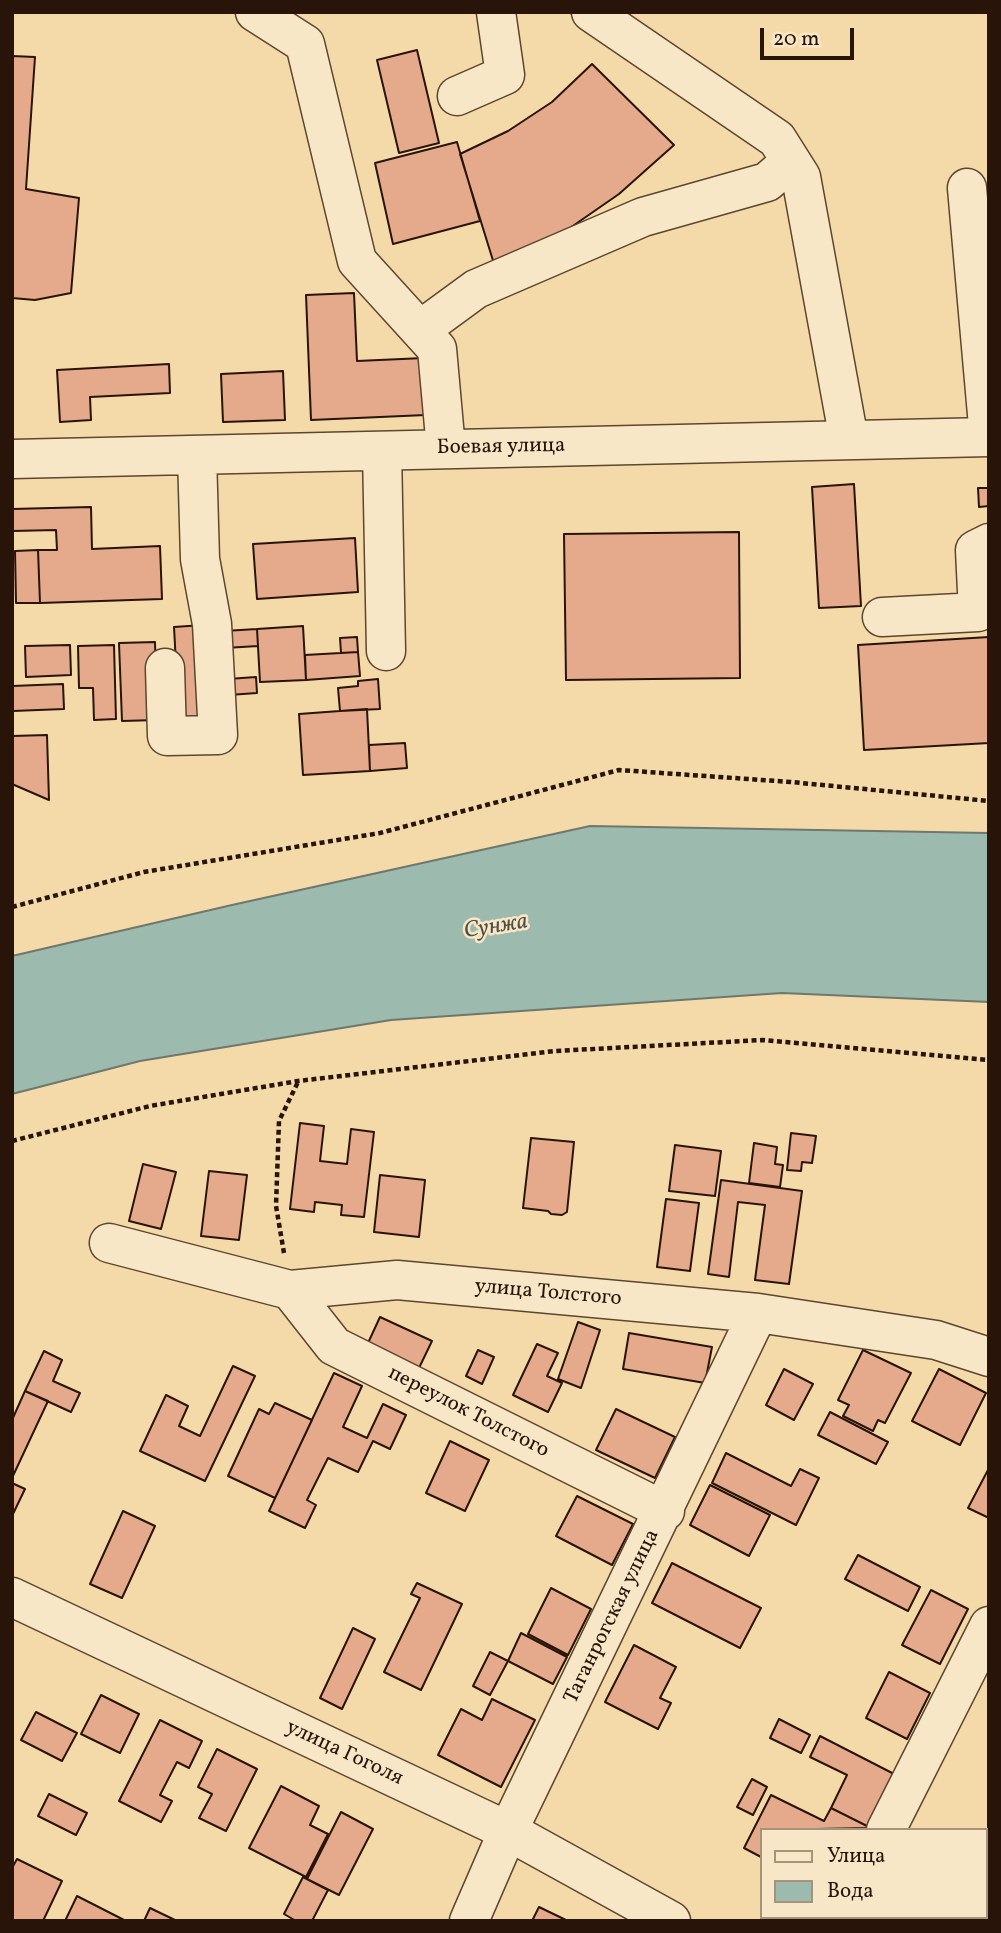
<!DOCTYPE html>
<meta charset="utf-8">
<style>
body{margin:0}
#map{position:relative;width:1001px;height:1933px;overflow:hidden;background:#f5daa9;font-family:Vollkorn,serif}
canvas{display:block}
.frame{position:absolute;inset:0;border:14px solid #281408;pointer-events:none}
.legend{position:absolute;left:760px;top:1828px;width:228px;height:91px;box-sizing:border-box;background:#f8e7c7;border:2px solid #a5937b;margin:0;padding:9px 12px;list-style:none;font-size:21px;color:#281408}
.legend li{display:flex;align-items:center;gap:14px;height:35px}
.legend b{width:35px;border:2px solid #a5937b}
.scale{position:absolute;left:760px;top:28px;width:94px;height:32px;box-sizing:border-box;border:4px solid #281408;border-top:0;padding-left:9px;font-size:21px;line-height:24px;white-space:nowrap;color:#281408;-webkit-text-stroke:5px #f8e7c7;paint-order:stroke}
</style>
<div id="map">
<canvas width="1001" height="1933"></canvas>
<div class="frame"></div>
<ul class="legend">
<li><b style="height:9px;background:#f8e7c7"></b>Улица</li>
<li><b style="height:19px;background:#9dbaae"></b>Вода</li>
</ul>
<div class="scale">20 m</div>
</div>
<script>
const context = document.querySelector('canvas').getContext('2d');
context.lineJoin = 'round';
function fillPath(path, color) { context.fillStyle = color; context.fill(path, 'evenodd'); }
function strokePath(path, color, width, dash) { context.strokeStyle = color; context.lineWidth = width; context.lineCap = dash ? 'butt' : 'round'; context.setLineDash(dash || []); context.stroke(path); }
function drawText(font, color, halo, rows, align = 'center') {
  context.font = font + ' Vollkorn,serif'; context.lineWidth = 5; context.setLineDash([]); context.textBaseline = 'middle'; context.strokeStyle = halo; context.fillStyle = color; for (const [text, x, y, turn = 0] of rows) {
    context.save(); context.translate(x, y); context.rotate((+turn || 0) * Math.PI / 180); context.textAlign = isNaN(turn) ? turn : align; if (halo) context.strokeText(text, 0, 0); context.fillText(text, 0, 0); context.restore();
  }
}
const water = new Path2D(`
 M590 826 989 833V1002L782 993 391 1020 140 1061 12 1094V956L232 905Z`);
fillPath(water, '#9dbaae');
strokePath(water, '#6e786c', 2);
const building = new Path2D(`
 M417 50 439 143 399 153 377 60Z
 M12 56 35 57 26 189 79 198 71 293 35 300 12 298Z
 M592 64 674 145 619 194 554 239 495 267 460 154 508 131 552 102Z
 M457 142 480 221 393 244 375 163Z
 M354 293 357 361 424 358 426 415 311 420 306 295Z
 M169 364 170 393 90 397 91 420 60 422 57 370Z
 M283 371 285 420 223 422 221 374Z
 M854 484 861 606 819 608 812 487Z
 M978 488H989V506L979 507Z
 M91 507 92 549 160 546 162 599 40 603 38 550H57L56 530 12 531V509Z
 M739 532 740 678 566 680 564 534Z
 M355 538 358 592 257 599 253 544Z
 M38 550 40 603H16L15 551Z
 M203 625 209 717 179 719 174 627Z
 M303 626 306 680 260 682 257 629Z
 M257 629 258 646 225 648 224 631Z
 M357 637 358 652 341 653 340 638Z
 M989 637V743L864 750 858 645Z
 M155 642 157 720 122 721 119 643Z
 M70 645 71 675 26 677 25 646Z
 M114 645 116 719 94 720 93 688H79L78 646Z
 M358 652 360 676 306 680 305 655Z
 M256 677 257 693 229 695 228 679Z
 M378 679 380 709 340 711 338 688 358 686V681Z
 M63 684 64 709 13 711 12 686Z
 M367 709 370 771 303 775 299 714Z
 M47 735 49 800 12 784V736Z
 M405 743 407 768 370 771 369 745Z
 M300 1123 324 1126 320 1161 347 1164 351 1129 374 1132 364 1217 341 1215 342 1205 315 1202 314 1212 290 1209Z
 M791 1133 816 1136 812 1163 802 1162 801 1171 787 1170Z
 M531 1138 574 1142 567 1212 562 1215 551 1214 548 1211 523 1208Z
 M754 1143 777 1147 775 1164 783 1165 780 1187 749 1183Z
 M675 1145 721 1151 715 1196 669 1191Z
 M143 1164 176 1172 161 1229 129 1221Z
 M209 1171 247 1175 239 1240 201 1236Z
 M380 1175 425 1180 419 1237 374 1232Z
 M721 1180 802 1191 789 1284 755 1280 765 1205 738 1202 729 1277 708 1274Z
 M666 1199 699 1203 690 1271 657 1267Z
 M380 1317 432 1341 419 1368 368 1343Z
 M578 1322 600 1330 581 1388 558 1379Z
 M629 1333 712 1347 705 1383 623 1369Z
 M537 1344 558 1353 547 1376 562 1383 548 1412 513 1395Z
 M478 1350 494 1357 482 1384 466 1376Z
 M863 1350 911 1373 885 1423 878 1420 873 1431 843 1416 849 1405 838 1400Z
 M44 1351 62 1360 53 1381 80 1393 71 1412 25 1391Z
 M233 1366 255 1376 205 1481 140 1451 166 1395 188 1406 179 1426 200 1436Z
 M784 1369 813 1384 794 1420 766 1405Z
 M939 1369 986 1393 960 1445 912 1421Z
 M334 1373 362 1386 343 1427 367 1438 383 1404 406 1415 390 1449 373 1441 358 1472 328 1458 307 1500 316 1505 305 1528 269 1511Z
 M25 1391 48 1401 12 1478V1420Z
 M275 1403 312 1420 275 1498 228 1476 259 1409 269 1414Z
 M616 1409 675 1437 655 1478 596 1450Z
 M830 1412 888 1442 876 1464 818 1435Z
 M450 1441 489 1460 465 1511 426 1493Z
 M726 1453 791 1486 800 1469 819 1478 796 1525 712 1483Z
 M989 1468V1518L968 1508Z
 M12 1483 25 1489 12 1516Z
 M710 1485 770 1515 749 1556 690 1525Z
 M577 1496 633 1524 612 1565 556 1536Z
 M123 1511 155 1526 122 1598 90 1584Z
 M858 1555 920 1587 908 1611 845 1579Z
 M672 1563 761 1608 740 1648 652 1603Z
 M417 1583 462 1604 421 1690 384 1672 420 1598 411 1594Z
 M551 1588 591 1609 568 1655 528 1634Z
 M931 1590 968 1609 940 1664 902 1645Z
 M353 1628 375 1639 342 1709 320 1698Z
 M521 1633 567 1657 553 1684 508 1661Z
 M634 1645 676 1667 660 1698 671 1703 658 1729 605 1702Z
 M490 1652 508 1661 490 1695 473 1686Z
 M889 1672 930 1693 907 1739 866 1718Z
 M101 1695 139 1714 120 1753 81 1734Z
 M492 1699 535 1720 501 1787 438 1755 461 1709 482 1720Z
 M36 1712 77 1733 62 1761 21 1740Z
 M779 1719 810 1735 801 1753 770 1738Z
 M160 1720 202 1741 189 1768 177 1762 160 1795 172 1801 161 1822 119 1801Z
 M820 1736 898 1776 871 1828 831 1808 847 1775 810 1757Z
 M217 1749 257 1769 226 1831 199 1818 212 1794 198 1787Z
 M752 1779 767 1787 753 1815 737 1807Z
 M281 1786 319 1806 310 1825 328 1834 306 1877 249 1848Z
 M49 1794 87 1813 76 1835 38 1816Z
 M771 1795 824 1821 831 1808 871 1828 761 1830V1857L744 1848Z
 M341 1812 373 1829 339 1895 307 1879Z
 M17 1859 62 1881 43 1921H12V1868Z
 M303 1877 328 1890 312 1921H296L284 1914Z
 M77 1896 126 1921H65Z
 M539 1907 568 1921H532Z
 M150 1908 177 1921H144Z
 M769 1917H826L824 1921H776Z
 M856 1917H882L880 1921H859Z
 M891 1917H932L930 1921H898Z`);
fillPath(building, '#e5a98c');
strokePath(building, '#281408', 2);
const minor = new Path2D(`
 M255 12 305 44 357 261 437 349 446 449
 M591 12 777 139 801 177 849 440
 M457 96 505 75 496 12
 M967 188 989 437
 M420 330 476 289 643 217 767 182 791 161
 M382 451 386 651
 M12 459 989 437
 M882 617 978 612 975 550 989 543
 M165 668 167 736 218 735 212 624 200 559 197 455
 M109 1243 290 1290 397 1280 758 1313 936 1340 989 1357
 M290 1290 334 1346 665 1511
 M12 1597 508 1831 671 1921
 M886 1830 989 1626
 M469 1921 508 1831 758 1313
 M841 1921 842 1917`);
strokePath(minor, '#5b4630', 41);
strokePath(new Path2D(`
 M12 907 144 872 380 833 619 770 791 782 989 801
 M12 1141 150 1106 298 1081 555 1051 763 1040 989 1060
 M284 1253 276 1206 279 1121 298 1082`), '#281408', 4.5, [5, 3.5]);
strokePath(minor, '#f8e7c7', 38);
drawText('21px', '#281408', '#f8e7c7', [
 ["Боевая улица",501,448,-1],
 ["улица Толстого",548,1294,5],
 ["переулок Толстого",468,1413,27],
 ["Таганрогская улица",613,1617,-64],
 ["улица Гоголя",344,1754,25]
]);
drawText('italic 23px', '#514e42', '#f8e7c7', [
 ["Сунжа",496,928,-9]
]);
</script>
